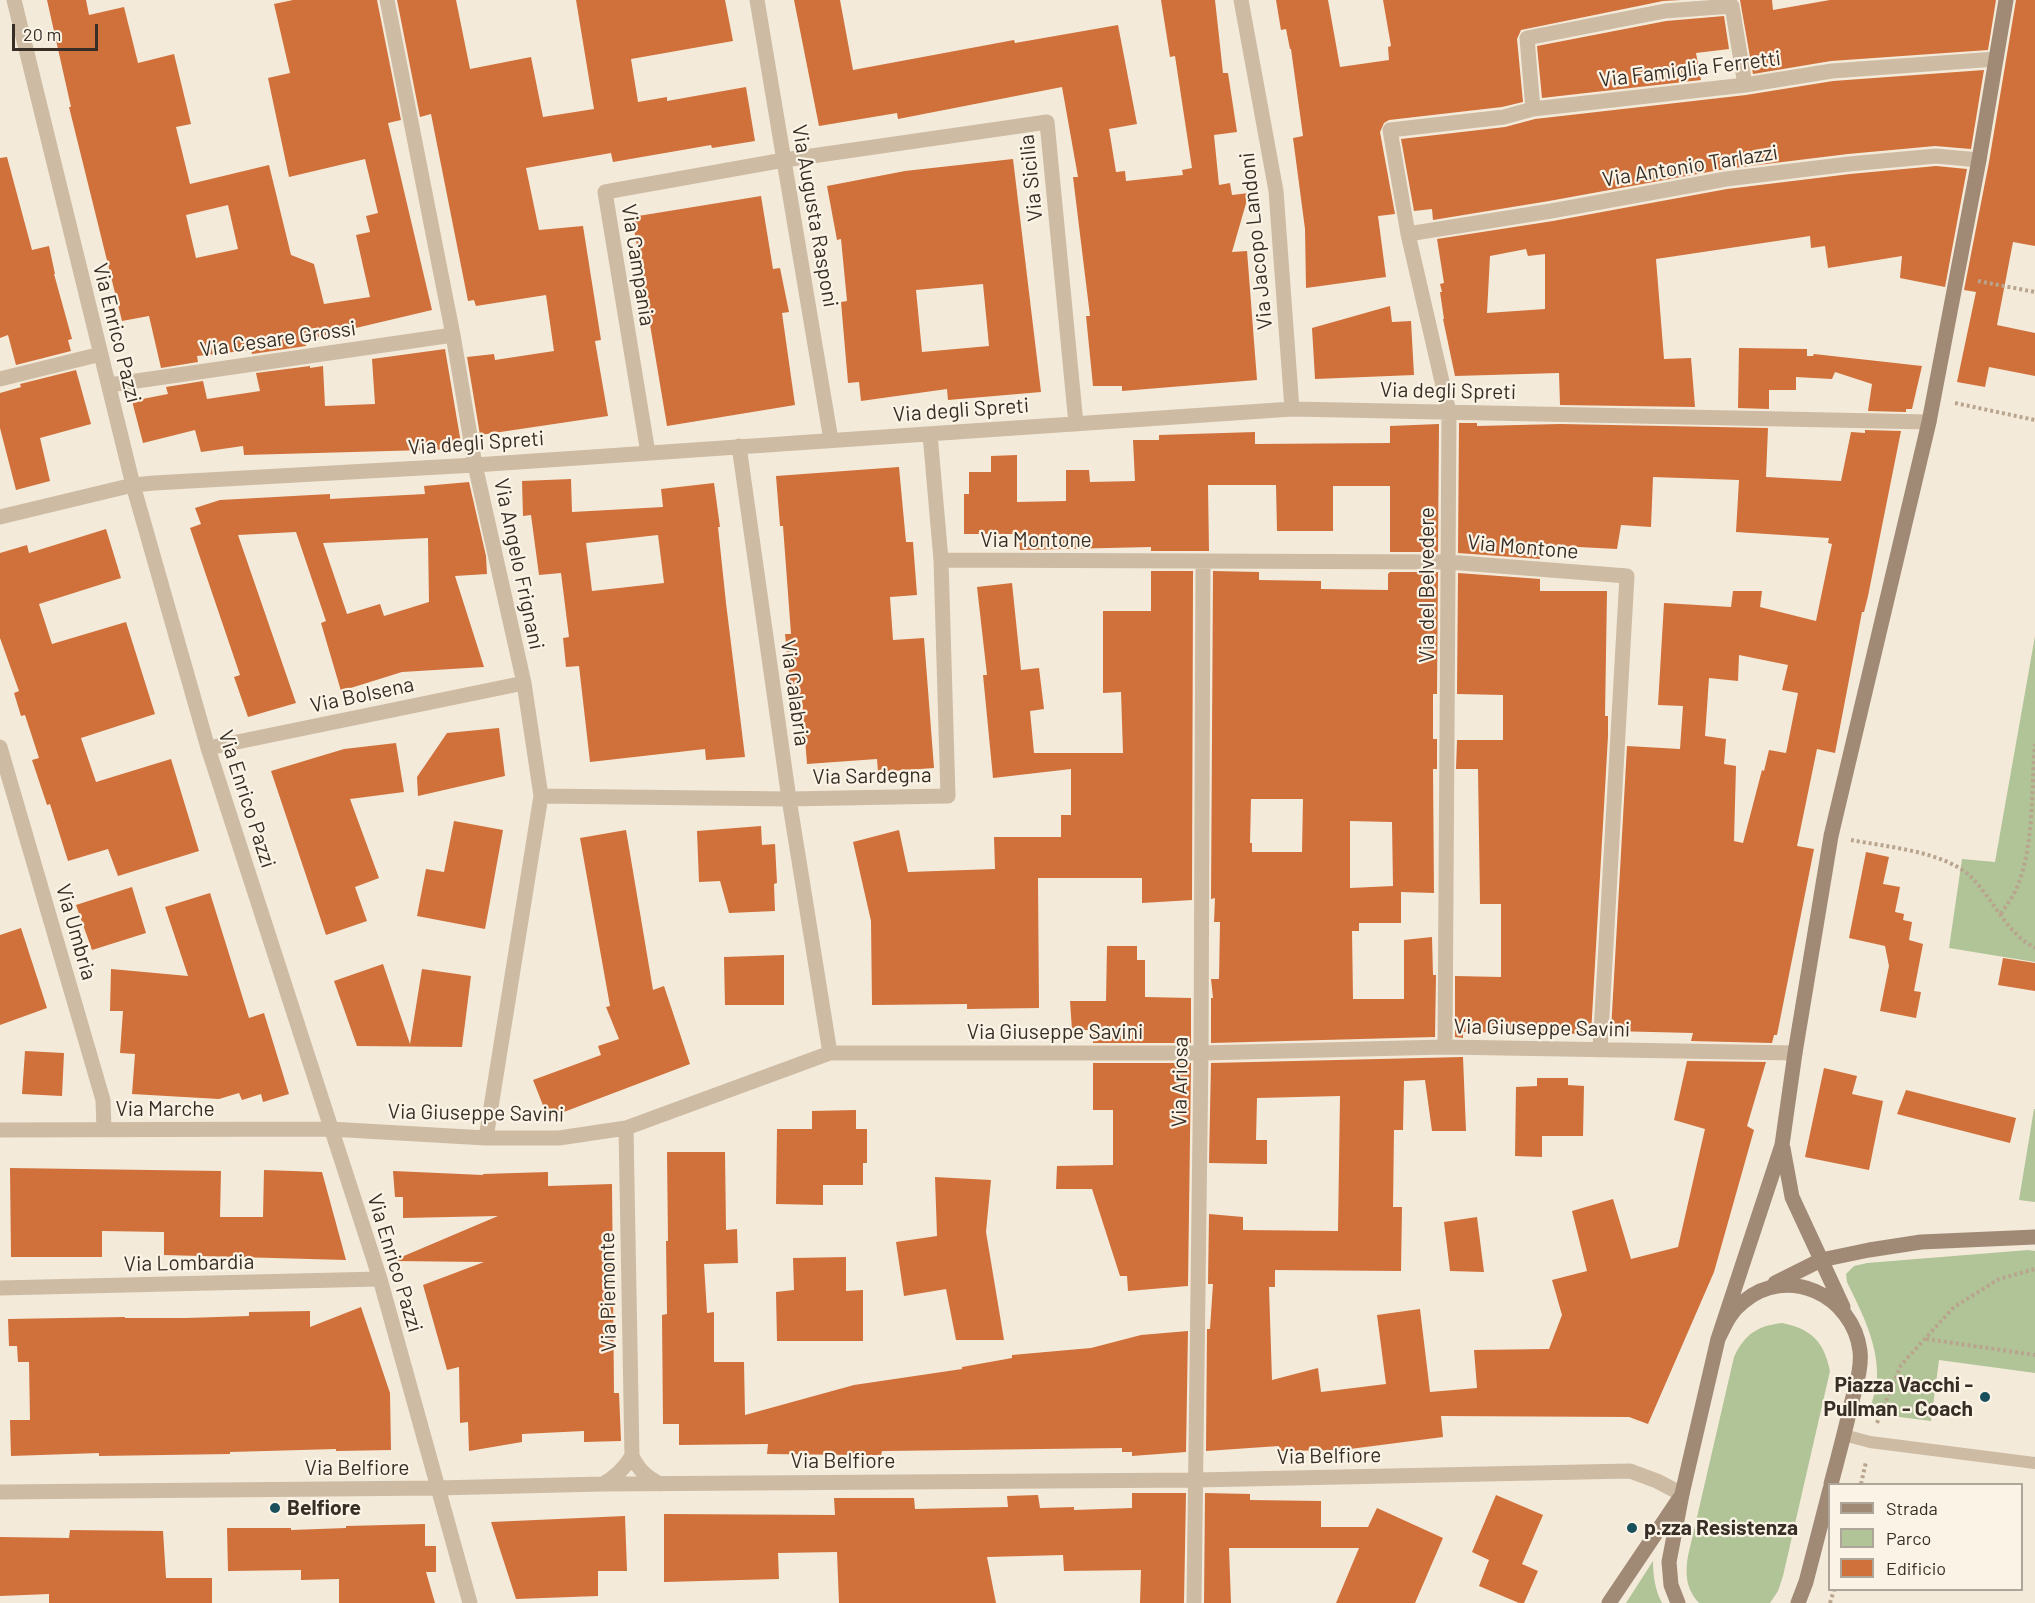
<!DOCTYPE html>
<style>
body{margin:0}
#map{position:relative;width:2035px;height:1603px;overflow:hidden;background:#f4ead9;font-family:Barlow,sans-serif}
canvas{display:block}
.legend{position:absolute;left:1828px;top:1483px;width:195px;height:108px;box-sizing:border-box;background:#fbf4e6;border:2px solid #ada599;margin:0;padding:8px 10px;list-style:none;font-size:18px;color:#372e26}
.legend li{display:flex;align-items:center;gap:12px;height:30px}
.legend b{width:30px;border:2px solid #ada599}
.scale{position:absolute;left:12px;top:24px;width:86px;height:27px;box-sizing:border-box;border:3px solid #372e26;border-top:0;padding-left:8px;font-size:18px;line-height:21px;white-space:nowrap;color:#372e26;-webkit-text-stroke:4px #fbf4e6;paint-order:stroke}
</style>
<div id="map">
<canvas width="2035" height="1603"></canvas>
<ul class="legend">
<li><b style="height:8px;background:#a08a76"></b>Strada</li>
<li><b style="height:16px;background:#b0c498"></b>Parco</li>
<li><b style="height:16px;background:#d0703b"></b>Edificio</li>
</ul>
<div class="scale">20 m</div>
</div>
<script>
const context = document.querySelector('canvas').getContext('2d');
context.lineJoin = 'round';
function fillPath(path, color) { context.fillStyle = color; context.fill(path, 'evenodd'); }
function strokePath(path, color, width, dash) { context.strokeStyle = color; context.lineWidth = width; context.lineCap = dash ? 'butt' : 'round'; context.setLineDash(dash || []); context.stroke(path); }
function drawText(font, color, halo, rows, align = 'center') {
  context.font = font + ' Barlow,sans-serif'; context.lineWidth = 4.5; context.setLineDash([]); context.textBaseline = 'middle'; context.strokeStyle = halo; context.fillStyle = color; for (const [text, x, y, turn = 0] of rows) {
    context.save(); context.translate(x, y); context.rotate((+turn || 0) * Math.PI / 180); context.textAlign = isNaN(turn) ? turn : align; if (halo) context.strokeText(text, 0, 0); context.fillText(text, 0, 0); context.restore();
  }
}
fillPath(new Path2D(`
 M2035 636V962L1949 948 1962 859 1995 862Z
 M2034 1109H2035V1202L2019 1200Z
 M2028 1250 2035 1251V1373L1939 1360 1931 1421 1869 1413C1872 1401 1877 1388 1877 1376 1878 1343 1861 1311 1847 1282L1846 1274 1854 1266 1867 1263Z
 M1782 1323C1811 1329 1824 1341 1830 1371L1783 1576 1778 1591 1770 1603H1699C1686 1589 1685 1574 1688 1556L1734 1357C1745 1334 1757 1326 1782 1323Z
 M1653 1561C1653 1575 1655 1590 1662 1603H1626Z`), '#b0c498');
fillPath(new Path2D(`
 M47 0H86L89 15 124 7 138 63 174 54 191 124 176 127 190 184 269 165 291 255 314 264 324 304 370 297 356 235 370 232 366 216 378 213 365 159 289 177 268 78 290 73 274 4 293 0H377L401 120 388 123 432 310 305 340 306 346 252 354 251 350 197 356 198 362 161 368 149 316 122 321 69 107H71ZM228 205 238 249 196 258 186 215Z
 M397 0H456L470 69 531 57 543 117 594 109 576 0H725L733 41 631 59 638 102 667 97V101L746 87 755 141 712 148 711 145 613 162 611 153 526 168 539 230 583 226 601 340 595 341 608 416 480 435 467 357 494 354 495 360 554 351 546 295 476 306 474 300 468 301 431 114 420 117Z
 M794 0H840L853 70 1014 40 1015 43 1118 25 1137 124 1109 129 1116 172 1125 171 1126 181 1183 175 1182 170 1192 168 1175 56 1170 57 1161 0H1215L1223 73H1228L1237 132 1214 135 1219 185 1230 183 1232 195 1249 193 1232 252 1247 251 1257 380 1122 391V386H1093L1086 316H1090L1073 177H1078L1062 87 898 119 897 113 819 126Z
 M1276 0H1328L1340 67 1389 60 1388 47 1391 46 1383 0H1681L1663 1 1521 30 1517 39 1523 102 1502 107 1389 120 1384 123 1380 132 1395 214 1378 216 1386 277 1306 288 1305 229 1293 138 1303 136 1291 49H1290L1286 29 1281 30Z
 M1740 0H1772L1773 10 1830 0H1996L1988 50 1831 61 1753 74Z
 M2016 0H2035V246L2013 242 1997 325 2035 333V376L1989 367 1985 387 1957 382 1976 292 1964 290 1989 162Z
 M1724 16 1729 49 1696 53 1701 80 1542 98 1537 46 1666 21Z
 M1984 70 1971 149 1935 146 1848 154 1725 169 1549 201 1433 220 1432 209 1414 211 1401 139 1505 127 1535 119 1746 95 1833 81Z
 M7 157 32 250 49 246 55 274H54L72 339 68 340 71 351 16 365 8 335 0 338V158Z
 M1013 159 1041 392 948 400 947 389 861 401 859 382 848 383 841 302 847 301 841 239 837 240 827 186 905 171ZM983 284 989 346 922 352 916 290Z
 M1936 166 1967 169 1945 287 1900 278 1902 256 1828 268 1825 246 1811 248 1810 236 1656 259 1664 359 1691 358 1695 407 1560 405 1559 373 1455 376 1443 319H1444L1440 292H1442L1440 284 1444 283 1437 239 1553 221 1727 189 1850 174ZM1526 249 1528 256 1545 254V309L1487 313 1490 256Z
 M761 196 773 269 780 268 789 312 782 313 795 405 667 426 632 217Z
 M1390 306 1392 322 1411 321 1414 375 1315 379 1312 328Z
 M1739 348 1807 349V356H1813L1814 354 1922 366 1912 409H1906V412L1868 411 1872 384 1835 372 1832 379 1796 377V390H1769V409L1738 408Z
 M445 349 462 449 244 455 243 446 201 452 195 430 143 443 132 401 168 394 166 387 203 381 207 399 260 391 256 373 310 366V368L323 366 325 406 375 404 372 359Z
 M76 370 91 424 40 438 50 481 16 490 0 428V393L21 387 20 384Z
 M1459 423H1477V426L1560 424 1768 428 1766 477 1841 481 1851 432 1865 433V430L1901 431 1868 596 1864 612H1862L1835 753 1817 749 1797 846 1814 849 1777 1035H1774L1772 1043 1691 1041 1693 1033 1611 1031 1627 746 1680 749 1683 706 1658 705 1664 603 1731 607 1733 591H1762L1760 607 1816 621 1832 544 1828 543 1829 538 1736 532 1739 480 1653 477 1651 527 1621 525 1617 549 1540 545V559L1458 553ZM1739 655 1788 665 1782 690 1798 693 1786 753 1769 750 1764 771 1762 770 1743 843 1734 841 1736 766 1724 764 1726 739 1705 736 1709 678 1738 681Z
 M1439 424 1438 552H1390V486H1333V531H1277L1276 485H1208L1209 551H1151V547L1020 550 1019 534H964V494H969V472H991V456L1017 455V502L1066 501V470H1089L1090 482 1135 481 1133 440H1159V435L1255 432V444L1390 443V426Z
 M899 467 906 542H913L917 595 890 597 893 640 924 638 934 768 878 772 877 759 807 764 802 700 792 701 785 634H791L783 526H780L776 476Z
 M571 479 572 512 663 507 661 489 714 483 720 527H718L726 603 745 757 706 760 705 749 590 762 579 666 566 667 563 638 569 637 561 573 539 575 531 515 523 516 522 481ZM658 535 664 583 592 591 586 543Z
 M469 482 486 556 487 574 455 576 484 667 402 672 341 691 321 623 326 621 296 532 238 535 296 703 248 717 234 677 240 675 190 528 201 524 195 508 220 500 330 494V499L425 494 424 486ZM428 538 429 602 384 616 380 604 347 614 323 543Z
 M106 529 121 578 39 604 52 644 126 622 155 714 81 738 96 782 171 759 199 851 118 876 108 849 68 861 50 804 47 805 32 760 39 758 25 715 21 716 14 693 19 691 0 638V553L27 545 29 553Z
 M1151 571H1193L1192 900 1142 903V878H1038L1039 1008 967 1009V1004L872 1005 871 921 853 842 899 830 908 872 995 869 994 837H1061V815H1071V769L993 778 983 675H987L977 587 1012 583 1021 670 1039 668 1044 709 1030 711 1034 753H1123L1121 692 1103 693V611H1151Z
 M1213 571 1259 572V580L1321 581V589L1388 590V574L1390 572H1438L1437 694H1433V739H1437V769H1433L1434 893 1401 892V923H1359V931H1352L1353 999H1404V940L1432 937 1433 975H1436L1435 1037 1211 1043V998H1213L1211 979H1219L1220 922H1214L1215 898 1211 899ZM1251 799H1303L1302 852H1252V843H1250ZM1350 821 1392 822 1393 886 1350 888Z
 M1458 573 1540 579V591H1607L1605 716H1608V736L1591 1034 1463 1032V1038L1455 1037V976L1501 977V904H1480L1478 769H1456L1457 740H1503V695L1457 694Z
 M499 728 505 776 418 796 417 777 447 733Z
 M396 743 404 792 350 799 379 878 355 887 367 921 326 935 271 771 344 749Z
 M454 821 503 830 485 929 417 916 426 869 444 872Z
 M761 826 762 845 775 844 777 883 774 884 775 911 729 913 720 881 699 882 697 831Z
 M626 830 653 990 664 986 690 1064 548 1118 533 1080 601 1055 598 1046 619 1039 606 1007 610 1006 580 838Z
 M1866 852 1889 857 1883 884 1900 887 1895 912 1904 914 1903 920 1912 922 1909 940 1923 944 1914 991 1921 992 1916 1018 1880 1011 1889 966 1885 946 1849 938Z
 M132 887 146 933 92 950 76 905Z
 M210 893 249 1018 264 1013 289 1094 263 1102 261 1094 242 1100 239 1093 219 1099 132 1094 135 1054 120 1053 123 1011H110L111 969 188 976 165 907Z
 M21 928 47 1008 0 1025V935Z
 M1107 946H1137V960H1145V997L1191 998V1043H1093V1030H1072L1070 1001H1106Z
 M784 955V1005H725L724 957Z
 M2003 958 2035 963V991L1998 985Z
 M383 964 410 1044 422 969 471 976 462 1047 357 1046 334 981Z
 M25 1051 64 1053 62 1096 22 1094Z
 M1463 1057 1466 1131H1432L1425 1080 1404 1081 1403 1130H1394L1393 1207H1402L1401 1271 1275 1270V1287H1269L1272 1380 1318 1368 1321 1392 1386 1384 1377 1315 1420 1309 1430 1392 1477 1388 1474 1350 1549 1349 1562 1315 1552 1280 1587 1271 1572 1211 1613 1199 1631 1259 1678 1247 1705 1129 1674 1120 1687 1061 1766 1062 1747 1126 1754 1130 1714 1272 1648 1424 1629 1417 1441 1416 1443 1437 1342 1450 1279 1451V1446L1206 1451 1207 1329H1210L1213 1284H1208L1209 1214 1243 1217V1230L1338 1231 1340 1096 1257 1098 1256 1140H1267V1164L1209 1163 1211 1063Z
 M1093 1063H1191L1188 1286 1128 1291 1127 1276H1120L1092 1189H1056L1057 1166 1113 1165V1110H1093Z
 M1824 1068 1857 1076 1852 1094 1883 1101 1869 1170 1805 1157Z
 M1537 1078H1568V1085L1584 1086 1583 1136H1542V1157L1515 1156 1516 1087 1537 1086Z
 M1906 1090 2016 1118 2010 1143 1897 1114Z
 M856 1110V1129H867V1163H863V1185H823V1205L776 1204 777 1129H812V1111Z
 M667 1152H725L726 1230 737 1229 738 1263 704 1264 707 1313 714 1312V1362H744L745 1415 854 1385 962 1369V1367L1012 1358V1355L1091 1348 1141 1335 1188 1331 1186 1452 1132 1456V1452H1122V1448L882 1451 881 1455H855L767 1454 768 1444 679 1445V1424H663L662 1315 667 1314 666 1241H668Z
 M10 1168 221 1171 220 1217H263L264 1170 322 1172 346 1260 164 1255V1232L102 1231V1257H11Z
 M393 1171 483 1175V1174L548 1172V1186L612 1184 614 1393H619L621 1441 584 1442V1431L522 1434V1442L469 1451 468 1422 460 1423 459 1367 447 1370 423 1285 484 1262 392 1261 498 1216 403 1218V1197H395Z
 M935 1177 991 1180 986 1232 1004 1340H956L946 1289 904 1296 896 1242 937 1236Z
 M1477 1217 1484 1272 1450 1271 1444 1222Z
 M846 1257V1291L863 1290V1341H777L776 1292 794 1290 793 1258Z
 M361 1307 390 1393 391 1450 336 1451V1449L230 1452V1454L99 1456V1453L11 1456 10 1420H30L29 1362H18L17 1346H9L8 1319 125 1317V1318H186L249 1316V1312L310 1311V1327Z
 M1132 1493H1186L1184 1603H1140L1141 1570 1064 1571 1063 1555 987 1557 996 1603H839L837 1552 778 1553 779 1579 664 1582V1514L835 1515 834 1498H914L915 1509 1008 1507 1007 1496 1038 1495 1040 1508 1074 1507V1510L1132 1508Z
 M1205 1493 1250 1494V1500L1321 1501V1527H1368L1377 1508 1443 1538 1415 1603H1336L1359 1548H1229L1231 1603H1204Z
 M1496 1495 1543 1515 1522 1564 1538 1571 1524 1603H1519L1479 1586 1489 1560 1472 1552Z
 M625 1516 627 1571H598V1596L516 1599 491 1522Z
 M425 1524V1546H436V1572H426L435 1603H339V1579L301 1580V1570L228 1571 227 1528H291V1530L346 1528V1526Z
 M70 1530 163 1531 166 1578H212V1603H49V1594L0 1596V1537L69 1538Z`), '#d0703b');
strokePath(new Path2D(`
 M1978 281 2035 292
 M1955 403 2035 420
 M1851 840C1886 847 1943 851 1970 876 1993 898 2006 933 2035 948
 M2001 914C2005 907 2010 901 2014 894 2035 851 2031 791 2035 744
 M1926 1339 2035 1355
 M1877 1423 1901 1365 1954 1307 1999 1279 2035 1269
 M1861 1484 1866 1462
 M1830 1603 1834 1590`), '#b9a58e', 4, [3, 3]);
strokePath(new Path2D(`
 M1844 1435 1870 1442 2035 1463`), '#cdbba4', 12);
strokePath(new Path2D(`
 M14 0 133 485 208 748 380 1279 470 1603
 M387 0 453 335 475 465 524 683 541 796 486 1138
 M757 0 831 440
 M1241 0 1276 191 1292 409
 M1533 109 1527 38 1665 11 1732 6 1745 85
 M1408 234 1551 211 1726 179 1849 164 1936 156 1979 160
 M0 379 101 354
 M109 385 453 335
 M739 446 789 799 830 1053
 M648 453 605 192 784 160 1047 122 1076 424
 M0 517 133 485 154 483 475 465 1292 409 1929 422
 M941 560 1448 562 1627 576 1600 1050
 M0 747 103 1100 104 1130
 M208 748 524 683
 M541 796 789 799 948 796 941 560 930 434
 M1445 1047 1449 412 1408 234 1390 130 1504 117 1533 109 1745 85 1832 71 1996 59
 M626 1128 632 1456C639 1470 646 1477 660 1484
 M0 1130 330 1129 486 1138H559L626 1128 830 1053H1201L1445 1047 1795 1053
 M0 1288 380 1279
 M603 1484C616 1477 624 1469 632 1456
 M0 1492 437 1488 603 1484 1196 1480 1630 1471 1657 1481 1682 1494
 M1194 1603 1201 1053 1203 562`), '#cdbba4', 15);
strokePath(new Path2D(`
 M1783 1148 1792 1197 1843 1307
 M1775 1283 1821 1260 1869 1250 1921 1242 2035 1237
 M1718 1339 1782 1145 1795 1053 1831 836 1929 422 1979 160 2006 0
 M1609 1603 1679 1499
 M1678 1603 1671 1585 1669 1562 1682 1494 1718 1339C1725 1325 1730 1312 1743 1302 1787 1264 1853 1295 1860 1351 1862 1369 1855 1388 1851 1405 1845 1431 1838 1458 1831 1484
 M1798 1603 1806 1582 1830 1489`), '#a08a76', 15);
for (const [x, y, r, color] of [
 [1985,1397,6,"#19505c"],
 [275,1508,6,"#19505c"],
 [1632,1528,6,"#19505c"]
]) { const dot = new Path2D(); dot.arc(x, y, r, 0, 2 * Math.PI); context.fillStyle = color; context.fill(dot); strokePath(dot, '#fbf4e6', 2); }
drawText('21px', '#372e26', '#fbf4e6', [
 ["Via Famiglia Ferretti",1690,69,-7],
 ["Via Antonio Tarlazzi",1690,166,-9],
 ["Via Sicilia",1031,178,-96],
 ["Via Augusta Rasponi",815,216,80],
 ["Via Jacopo Landoni",1256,241,-96],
 ["Via Campania",638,265,81],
 ["Via Enrico Pazzi",117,333,76],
 ["Via Cesare Grossi",278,339,-8],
 ["Via degli Spreti",1448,391,1],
 ["Via degli Spreti",961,410,-4],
 ["Via degli Spreti",476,443,-4],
 ["Via Montone",1036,540],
 ["Via Montone",1523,547,5],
 ["Via Angelo Frignani",519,564,78],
 ["Via del Belvedere",1427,585,-90],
 ["Via Calabria",795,693,82],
 ["Via Bolsena",362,695,-12],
 ["Via Sardegna",872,776,-1],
 ["Via Enrico Pazzi",247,799,72],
 ["Via Umbria",76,932,74],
 ["Via Giuseppe Savini",1542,1028,1],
 ["Via Giuseppe Savini",1055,1032],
 ["Via Ariosa",1180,1082,-89],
 ["Via Marche",165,1109],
 ["Via Giuseppe Savini",476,1113,1],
 ["Via Lombardia",189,1263,-1],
 ["Via Enrico Pazzi",395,1263,73],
 ["Via Piemonte",608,1292,-91],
 ["Via Belfiore",1329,1456,-1],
 ["Via Belfiore",843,1461],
 ["Via Belfiore",357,1468]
]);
drawText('bold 21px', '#372e26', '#fbf4e6', [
 ["Piazza Vacchi -",1973,1385,"right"],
 ["Pullman - Coach",1973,1409,"right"],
 ["Belfiore",287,1508],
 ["p.zza Resistenza",1644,1528]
], 'left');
</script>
